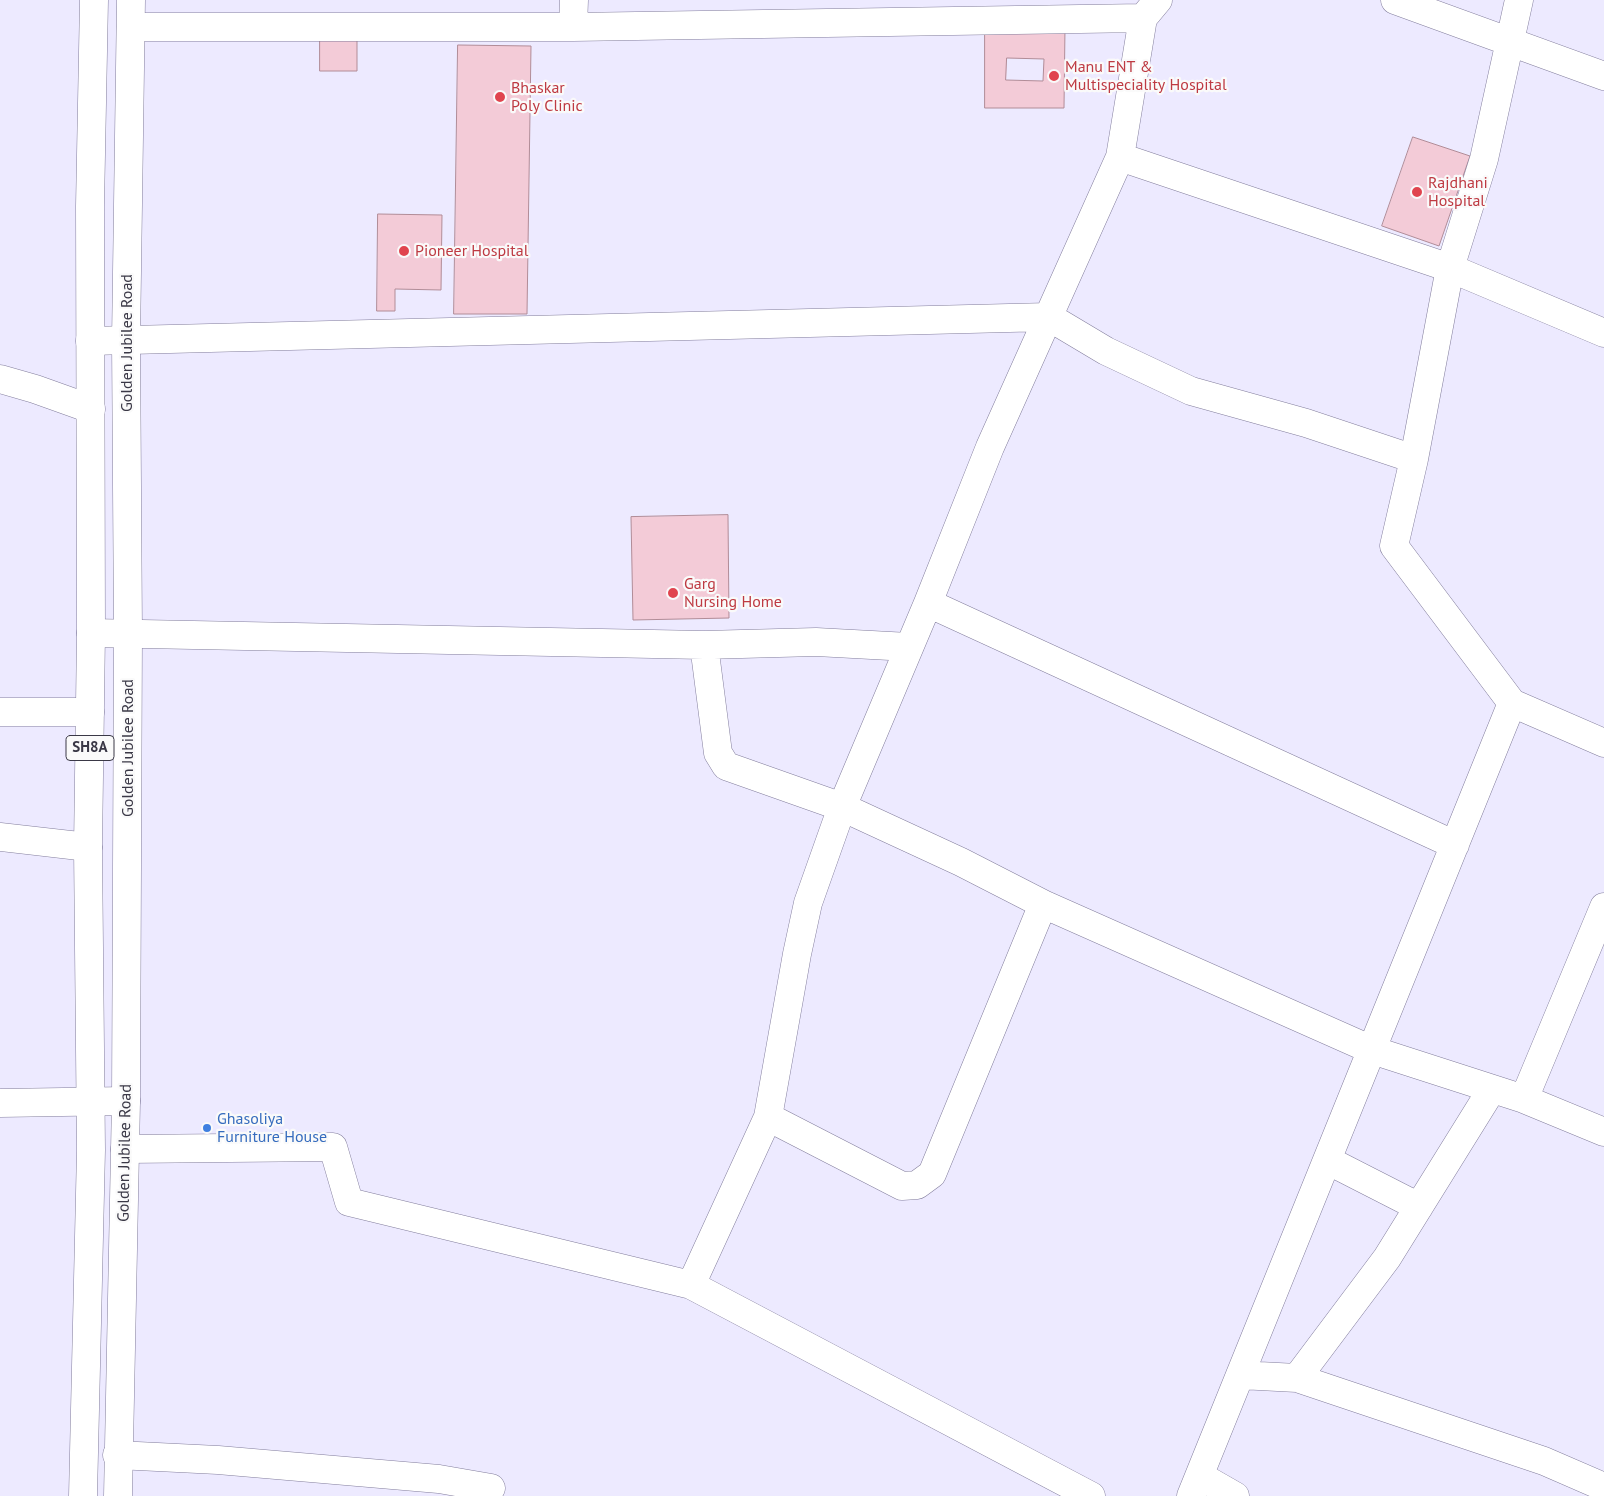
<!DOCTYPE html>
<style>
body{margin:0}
canvas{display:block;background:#edeaff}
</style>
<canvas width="1604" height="1496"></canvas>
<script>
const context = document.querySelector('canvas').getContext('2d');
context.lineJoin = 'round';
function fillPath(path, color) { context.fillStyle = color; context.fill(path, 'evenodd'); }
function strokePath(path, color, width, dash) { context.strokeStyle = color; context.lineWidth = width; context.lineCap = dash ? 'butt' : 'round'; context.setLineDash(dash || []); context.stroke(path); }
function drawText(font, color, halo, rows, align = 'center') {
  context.font = font + ' "PT Sans",sans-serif'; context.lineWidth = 4.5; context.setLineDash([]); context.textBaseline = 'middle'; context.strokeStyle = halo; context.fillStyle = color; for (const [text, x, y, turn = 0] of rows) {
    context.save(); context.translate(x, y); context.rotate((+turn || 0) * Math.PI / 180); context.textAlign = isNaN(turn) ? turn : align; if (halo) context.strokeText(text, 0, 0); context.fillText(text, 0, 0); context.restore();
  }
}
const building = new Path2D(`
 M985 27H1065L1064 108H985ZM1007 58 1044 59 1043 81 1006 80Z
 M320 39H357V71H320Z
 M458 45 531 46 527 314H454Z
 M1413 137 1470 156 1439 246 1382 226Z
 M378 214 442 215 441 290 395 289V311H377Z
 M728 515 729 618 633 620 631 517Z`);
fillPath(building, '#f3cbd7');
strokePath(building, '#b18c97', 1);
const minor = new Path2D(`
 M1395 0 1604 76
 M1519 0 1484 159 1450 268 1414 459 1394 546 1512 703 1604 743
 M131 27H573L1143 18
 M573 27 574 0
 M1120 157 1450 268 1604 333
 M90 341 1049 317 1106 351 1191 391 1306 423 1414 459
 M0 379 35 389 91 409
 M928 603 1455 845
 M91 633 704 645 816 642 909 647
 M704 645 718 753 726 766 842 807 961 862 1043 904 1372 1050 1524 1099 1604 907
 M0 712H90
 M0 837 88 847
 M1524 1099 1604 1132
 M0 1103 126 1101
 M768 1117 902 1186 917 1185 932 1174 1043 904
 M125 1149 333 1147 349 1202 691 1285
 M1327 1160 1419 1207
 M1240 1375 1297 1378 1544 1461 1604 1487
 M1297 1378 1387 1258 1492 1089
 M117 1455 218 1460 439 1479 491 1488
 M1200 1476 1235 1496
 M1091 1496 691 1285 768 1117 797 954 808 903 842 807 928 603 990 447 1120 157 1143 18 1158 0
 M1191 1496 1512 703`);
const major = new Path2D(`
 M83 1496 91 1150 88 847 91 633 90 206 94 0
 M118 1496 126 1101 128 633 126 340 131 0`);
strokePath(minor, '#837e9d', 29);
strokePath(major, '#837e9d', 29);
strokePath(minor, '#fff', 28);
strokePath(major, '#fff', 28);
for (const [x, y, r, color] of [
 [1054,76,6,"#e0444e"],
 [500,97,6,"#e0444e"],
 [1417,192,6,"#e0444e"],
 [404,251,6,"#e0444e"],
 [673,593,6,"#e0444e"],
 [207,1128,5,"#3f7fe0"]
]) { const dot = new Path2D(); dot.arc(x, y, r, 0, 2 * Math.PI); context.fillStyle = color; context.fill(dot); strokePath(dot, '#fafafa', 2); }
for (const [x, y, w] of [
 [90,748,48]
]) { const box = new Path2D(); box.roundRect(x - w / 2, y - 12.5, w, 25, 4); context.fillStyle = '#fafafa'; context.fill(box); strokePath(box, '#3a3846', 1); }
drawText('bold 15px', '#3a3846', null, [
 ["SH8A",90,748]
]);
drawText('16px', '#be3a42', '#fafafa', [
 ["Manu ENT &",1065,67],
 ["Multispeciality Hospital",1065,85],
 ["Bhaskar",511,88],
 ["Poly Clinic",511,106],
 ["Rajdhani",1428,183],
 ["Hospital",1428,201],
 ["Pioneer Hospital",415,251],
 ["Garg",684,584],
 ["Nursing Home",684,602]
], 'left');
drawText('16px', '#3a3846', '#fafafa', [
 ["Golden Jubilee Road",127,343,-90],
 ["Golden Jubilee Road",128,748,-90],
 ["Golden Jubilee Road",125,1153,-89]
]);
drawText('16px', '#366cbe', '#fafafa', [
 ["Ghasoliya",217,1119],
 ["Furniture House",217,1137]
], 'left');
</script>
